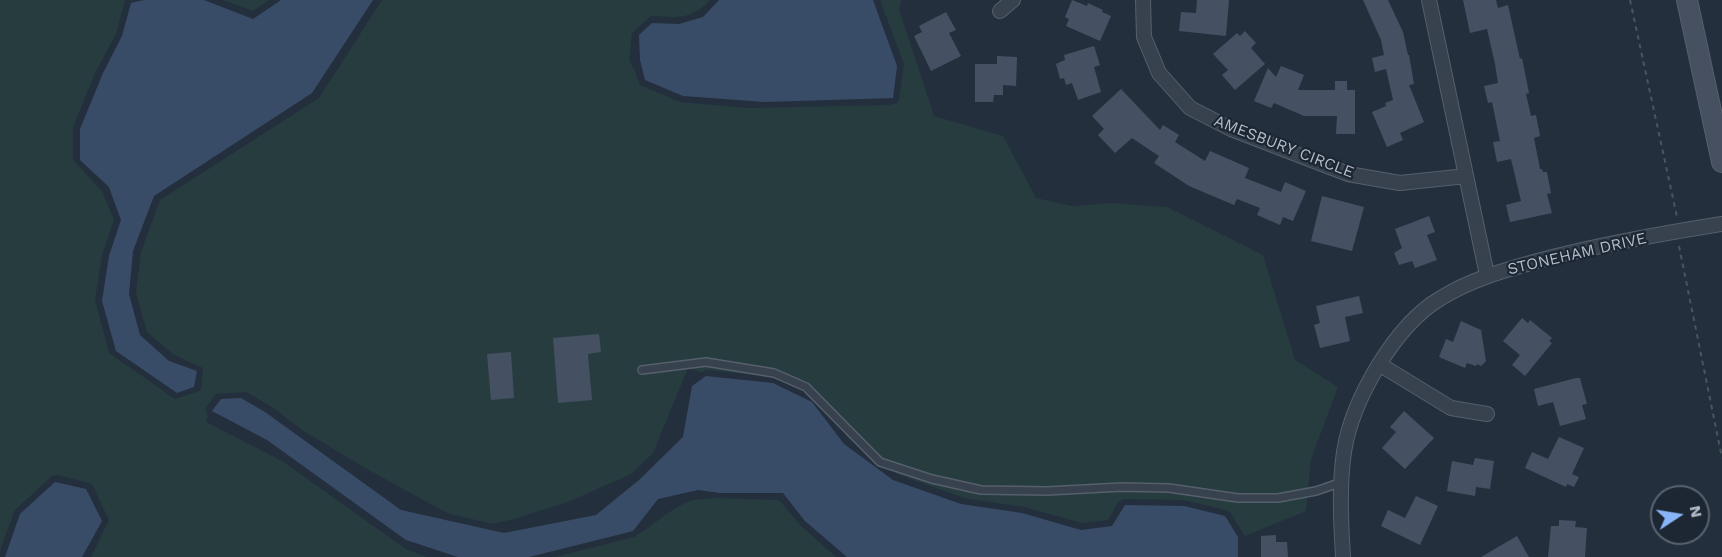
<!DOCTYPE html>
<style>
body{margin:0}
#map{position:relative;width:1722px;height:557px;overflow:hidden;background:#242f3e;font-family:"Work Sans",sans-serif}
canvas{display:block}
.north{position:absolute;left:1650px;top:485px;width:60px;height:60px;box-sizing:border-box;background:#1d2633;border:2px solid #59626f;border-radius:50%;rotate:78deg;font-size:16px;font-weight:700;line-height:24px;text-align:center;color:#b4bcc9}
.north::after{content:'';display:block;margin:auto;width:21px;height:27px;background:#8ab4f8;clip-path:polygon(50% 0,100% 100%,50% 72%,0 100%)}
</style>
<div id="map">
<canvas width="1722" height="557"></canvas>
<div class="north">N</div>
</div>
<script>
const context = document.querySelector('canvas').getContext('2d');
context.lineJoin = 'round';
function fillPath(path, color) { context.fillStyle = color; context.fill(path, 'evenodd'); }
function strokePath(path, color, width, dash) { context.strokeStyle = color; context.lineWidth = width; context.lineCap = dash ? 'butt' : 'round'; context.setLineDash(dash || []); context.stroke(path); }
function drawText(font, color, halo, rows, align = 'center') {
  context.font = font + ' "Work Sans",sans-serif'; context.lineWidth = 4.5; context.setLineDash([]); context.textBaseline = 'middle'; context.strokeStyle = halo; context.fillStyle = color; for (const [text, x, y, turn = 0] of rows) {
    context.save(); context.translate(x, y); context.rotate((+turn || 0) * Math.PI / 180); context.textAlign = isNaN(turn) ? turn : align; if (halo) context.strokeText(text, 0, 0); context.fillText(text, 0, 0); context.restore();
  }
}
fillPath(new Path2D(`
 M0 0H125L116 34 96 71 73 127V160L102 191 114 220 102 255 95 300 109 353 175 399 199 391 201 389 203 368 174 355 147 332 136 293 141 252 160 200 319 98 382 0H710C691 21 677 17 651 16L632 33 629 60 635 71 640 85 680 102 748 108 889 105 897 103 899 100 904 64 880 0H902L899 9 934 116 1003 136 1036 198 1072 206 1112 203 1167 207 1263 255 1295 360 1338 387 1311 459 1306 511 1245 536 1229 511 1184 500 1123 499 1118 502 1108 520 1082 523 1024 507 964 498 897 474 849 439 816 396 775 377 708 370 701 372 688 368 653 453 631 474 568 502 517 518 493 524 450 514 443 511 367 469 302 430 272 407 246 392 216 394 205 409 208 416 206 422 282 461 406 549 427 557H91L109 520 92 484 58 475 52 476 15 510 0 550Z
 M223 0H269L253 11Z
 M713 498 779 500 800 525 836 557H555L634 537C650 528 671 508 688 502 695 499 705 499 713 498Z`), '#263c3f');
fillPath(new Path2D(`
 M144 0H204L253 19 281 0H373L312 93 154 196 133 251 129 294 140 335 169 361 197 371 194 387 177 393 116 351 102 301 109 256 121 220 109 187 80 160V129L103 73 122 36 131 3Z
 M719 0H873L897 66 893 98 765 102 683 96 645 80 640 60 639 35 652 23 679 24 703 17Z
 M706 376 773 383 812 402 844 444 893 480 961 504 1022 513 1081 530 1112 526 1125 505 1184 506 1225 516 1238 537V557H847L805 521 783 493H720L698 490 658 499 633 531 529 557H458L406 540 267 440 212 411 221 399 241 398 265 412 401 510 504 533 596 515 639 480 683 437 692 386Z
 M55 482 86 489 102 521 82 557H5L20 514Z`), '#394c67');
fillPath(new Path2D(`
 M1072 0 1087 6 1088 3 1103 10 1102 12 1111 16 1100 41 1066 26 1069 19 1065 17Z
 M1197 0H1229L1226 36 1179 31 1181 12 1196 13Z
 M1363 0H1388L1403 32 1408 55H1409L1414 84 1409 85 1424 122 1400 133 1403 140 1387 147 1372 112 1386 106 1385 103 1393 100 1386 69 1375 72 1372 58 1384 55 1381 40Z
 M1463 0H1496L1498 8 1508 5 1520 59 1522 58 1529 93 1526 94 1531 116 1536 115 1540 136 1534 138 1540 169H1542L1543 172H1547L1551 193 1547 194 1552 213 1510 222 1506 205 1521 201 1511 159 1497 162 1493 142 1500 141 1492 102 1488 103 1484 86 1498 83 1495 64 1487 29 1470 33Z
 M946 12 956 30 949 33 961 56 931 71 914 36 922 32 919 26Z
 M1245 31 1256 43 1251 48 1265 64 1235 90 1222 75 1228 70 1213 54 1237 33 1240 36Z
 M1094 46 1100 65 1094 67 1101 92 1078 100 1072 83 1066 85 1064 78 1060 79 1056 64 1065 60 1064 55Z
 M997 56 1017 57 1016 86 1003 85V95H994L993 102H975V64H997Z
 M1281 66 1304 75 1298 90H1335V81H1347V90H1355V134H1336L1337 116H1304L1274 103 1271 108 1254 101 1268 68 1276 77Z
 M1121 89 1160 130 1163 125 1179 135 1175 142 1205 161 1210 151 1249 168 1245 178 1281 192 1285 182 1306 191 1293 221 1283 217 1280 225 1257 215 1260 208 1237 199 1234 205 1189 186 1154 163 1159 156 1132 138 1115 153 1098 135 1104 129 1092 116Z
 M1322 196 1364 207 1352 251 1311 241Z
 M1429 216 1435 232 1427 235 1437 260 1415 268 1412 261 1399 265 1394 253 1402 248 1395 229Z
 M1359 296 1363 313 1345 317 1350 341 1320 348 1314 325 1320 323 1316 306Z
 M1522 318 1528 323 1530 320 1552 338 1549 341 1552 343 1525 376 1512 365 1520 355 1503 341Z
 M1461 321 1481 330 1486 361 1481 366 1477 364 1476 366 1467 363 1465 368 1439 357 1446 339 1453 342Z
 M599 334 601 352 588 354 592 400 558 403 553 338Z
 M511 352 514 398 491 400 487 354Z
 M1576 378H1580L1587 404 1582 405 1586 419 1560 426 1553 402 1538 406 1534 389Z
 M1404 411 1434 438 1405 469 1382 448 1396 432 1390 427Z
 M1559 437 1584 448 1572 474 1579 477 1574 487 1567 484 1566 487 1525 468 1532 452 1548 459Z
 M1475 458 1494 461 1490 489 1476 487 1475 496 1447 491 1452 461 1473 465Z
 M1416 496 1438 506 1420 545 1381 526 1388 510 1405 518Z
 M1559 520 1576 521 1575 527 1587 528 1585 557H1548L1551 526H1559Z
 M1276 535V542H1287L1288 557H1261V536Z
 M1517 536 1529 557H1481Z`), '#455162');
const lane = new Path2D(`
 M642 370 706 362 774 373 806 387 880 462 932 479 981 490 1047 491 1122 487 1169 488 1238 498H1278L1316 491 1342 482`);
const street = new Path2D(`
 M1143 0 1144 37 1159 73 1190 108 1231 129 1348 174 1400 183 1466 176
 M1429 0 1487 275
 M1000 11 1013 0
 M1379 364 1451 408 1487 414
 M1343 557C1341 523 1339 486 1344 452 1352 400 1395 325 1441 298 1470 280 1502 271 1534 262 1596 245 1659 234 1722 224`);
const secondary = new Path2D(`
 M1687 0 1722 162`);
strokePath(lane, '#565f6c', 10);
strokePath(street, '#565f6c', 16);
strokePath(secondary, '#565f6c', 22);
strokePath(new Path2D(`
 M1630 0 1677 217
 M1679 246 1722 458`), '#44595c', 2, [4.5, 4.5]);
strokePath(lane, '#38414e', 7);
strokePath(street, '#38414e', 14);
strokePath(secondary, '#465061', 20);
drawText('16px', '#b4bcc9', '#1d2633', [
 ["AMESBURY CIRCLE",1284,147,21],
 ["STONEHAM DRIVE",1577,254,-13]
]);
</script>
